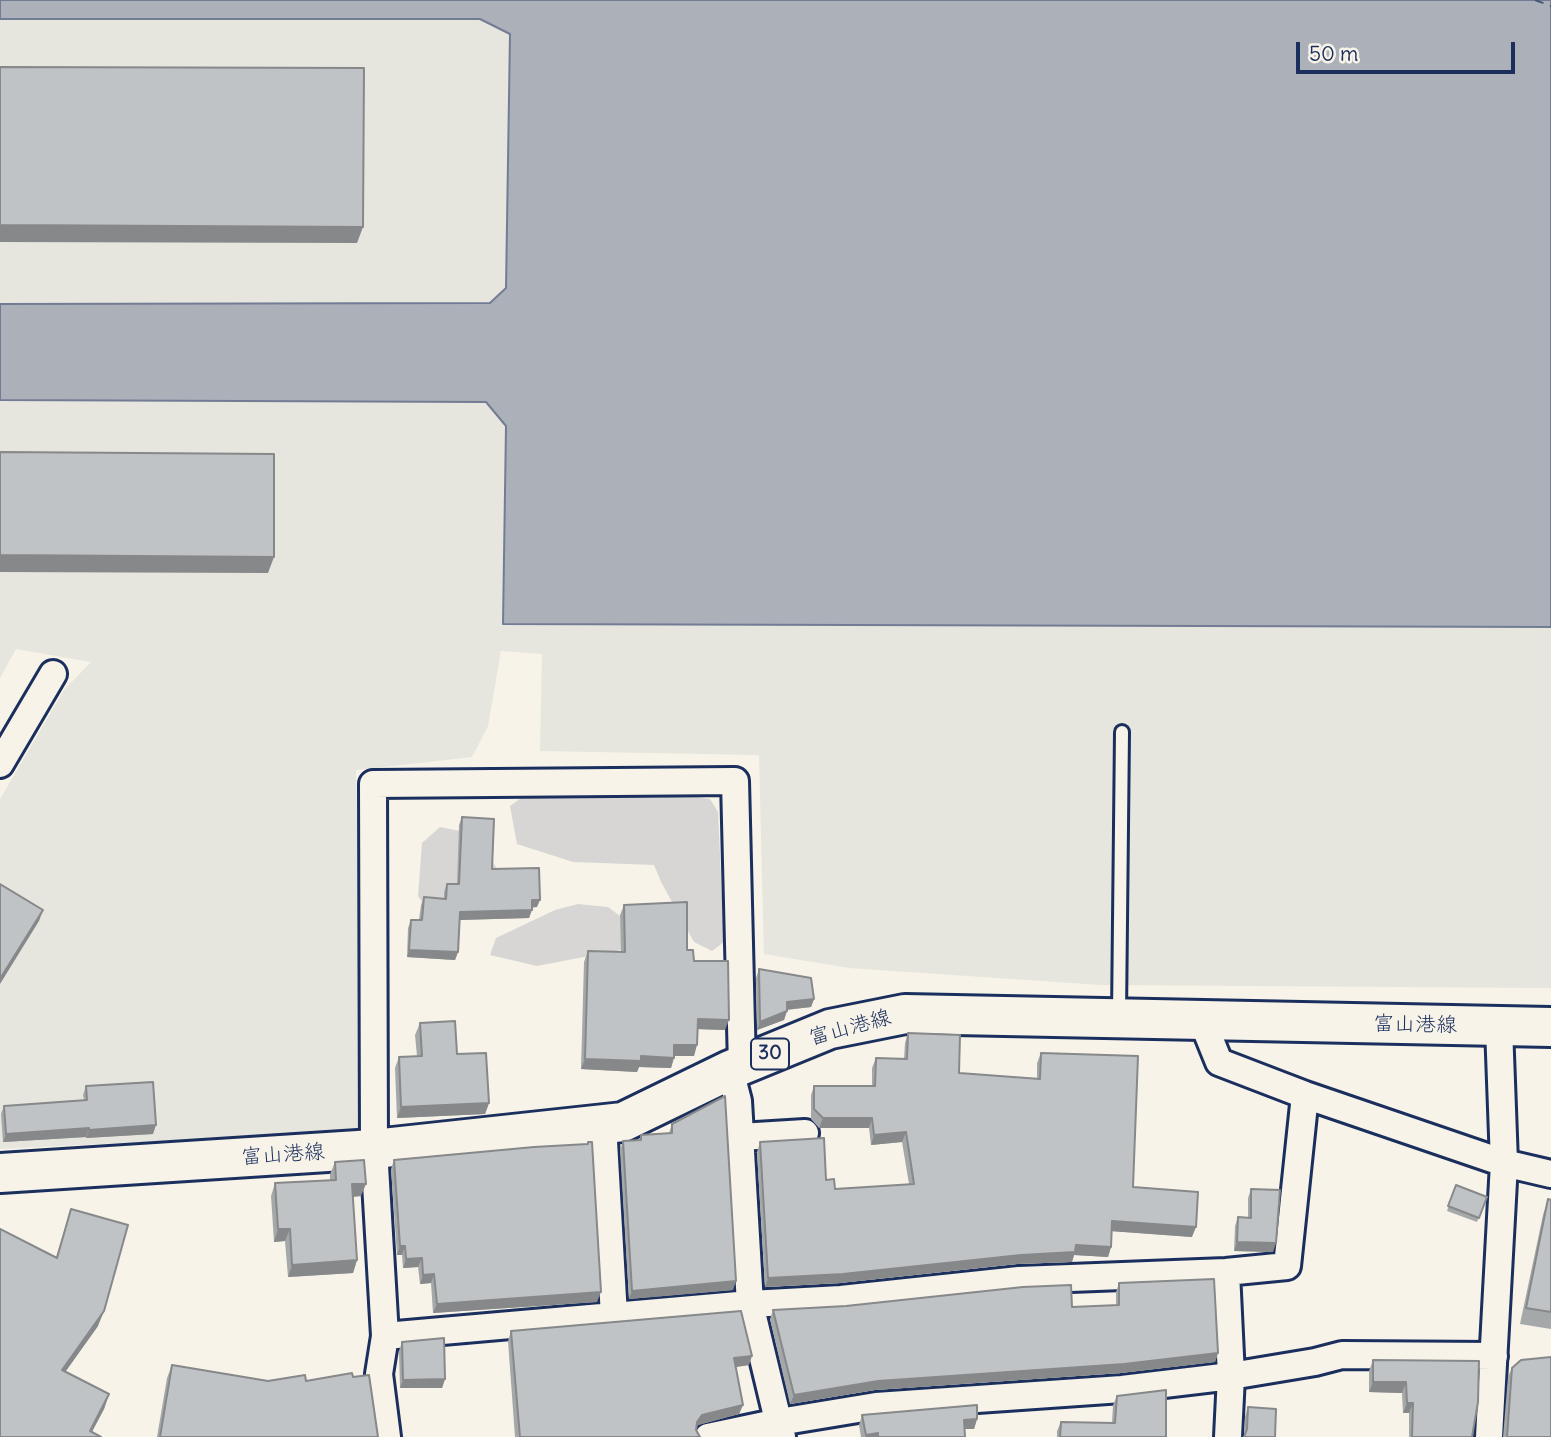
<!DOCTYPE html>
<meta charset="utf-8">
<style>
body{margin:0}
#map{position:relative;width:1551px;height:1437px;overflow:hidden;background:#f7f3e8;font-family:Delius,sans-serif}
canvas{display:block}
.scale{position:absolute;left:1296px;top:42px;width:219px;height:32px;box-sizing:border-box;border:4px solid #1b2f5e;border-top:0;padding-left:9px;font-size:21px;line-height:24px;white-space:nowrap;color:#1b2f5e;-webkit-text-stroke:5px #f7f3e8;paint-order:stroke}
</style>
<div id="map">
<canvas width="1551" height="1437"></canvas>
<div class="scale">50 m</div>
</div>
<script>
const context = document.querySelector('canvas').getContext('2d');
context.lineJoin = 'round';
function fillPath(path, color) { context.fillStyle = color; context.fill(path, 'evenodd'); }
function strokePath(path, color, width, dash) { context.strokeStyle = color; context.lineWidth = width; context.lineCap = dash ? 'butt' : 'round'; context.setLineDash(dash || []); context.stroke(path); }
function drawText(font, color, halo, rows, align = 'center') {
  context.font = font + ' Delius,"Klee One",sans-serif'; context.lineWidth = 5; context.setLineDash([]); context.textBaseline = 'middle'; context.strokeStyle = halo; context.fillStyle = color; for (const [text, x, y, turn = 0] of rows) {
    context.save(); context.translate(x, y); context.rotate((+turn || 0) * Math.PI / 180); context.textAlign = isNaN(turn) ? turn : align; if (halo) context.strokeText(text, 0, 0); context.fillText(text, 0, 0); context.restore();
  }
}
fillPath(new Path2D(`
 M0 0H480V19L511 34 503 623 1551 627V988L1101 985 849 968 764 954 759 755 540 751 542 654 501 651 488 726 472 757 356 770 363 1131 0 1149V799L64 690 91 662 16 649 0 678Z`), '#e6e5de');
fillPath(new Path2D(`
 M643 787 710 799 718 812 724 942 712 951 694 942 661 882 654 865 573 862 517 844 510 806 535 788Z
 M440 827 475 834 496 867 494 887 430 914 418 896 422 843Z
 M578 904 608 907 636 928V947L537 966 490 955 496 938 555 910Z`), '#d7d6d4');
const water = new Path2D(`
 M0 0H1551V627L503 624 506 426 486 402 0 400V304L490 303 506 288 510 34 480 19H0Z`);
fillPath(water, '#acb0b9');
strokePath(water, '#727c95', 2);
strokePath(new Path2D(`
 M1535 0 1551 6`), '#465679', 2, [9, 7]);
const lane = new Path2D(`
 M1119 1015 1122 732`);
const street = new Path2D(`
 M0 764 53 674
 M1202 1020 1219 1062 1305 1095 1504 1163 1551 1174
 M730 1070 738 1101 750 1304 782 1437
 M603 1124 614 1316
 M740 1137 805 1133
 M1226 1272 1231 1376 1228 1437
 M385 1336 750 1304 841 1299 1019 1280 1226 1272 1287 1266 1305 1095
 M387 1437 379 1374 385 1336 374 1149 373 784 735 781 742 1066
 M708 1437 779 1422 876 1406 1122 1389 1231 1376 1315 1362 1342 1355 1494 1356
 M1489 1437 1504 1163 1499 1027`);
const primary = new Path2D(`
 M0 1173 374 1149 623 1122 730 1070 830 1029 905 1014 1551 1027`);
strokePath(lane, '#1b2f5e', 18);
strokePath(street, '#1b2f5e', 32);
strokePath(primary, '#1b2f5e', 44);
strokePath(lane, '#f7f3e8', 12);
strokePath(street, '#f7f3e8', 26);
strokePath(primary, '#f7f3e8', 38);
fillPath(new Path2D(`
 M462 817 492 869 537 907H532L529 918 460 920 458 952 455 960 407 957 408 928 411 920H419L421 905 424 897 444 899V892L447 884H457L459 825Z
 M624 905 687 950 694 961 725 1030 698 1029 694 1056H674L671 1068 639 1067 637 1072 581 1069 584 962 588 951 621 952 620 915Z
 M759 969 814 999 811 1007 787 1010 784 1020 757 1030 756 978Z
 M420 1023 457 1054 489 1103 485 1114 397 1118 395 1068 399 1057 417 1056 415 1035Z
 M908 1033 959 1073 1037 1079V1063L1041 1053 1133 1187 1192 1237 1112 1231 1111 1247 1108 1257 1074 1255 1072 1262 1017 1264 840 1283 765 1287 757 1152 760 1142 826 1180 835 1189 909 1184 902 1142 871 1145 869 1128H819L811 1119V1095L814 1086H872V1068L876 1058 904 1059 905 1043Z
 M86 1086 153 1134 86 1138V1137L3 1142 1 1114 4 1106 84 1100 83 1095Z
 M672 1124 733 1290 629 1299 620 1150 623 1141H639L641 1135 669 1133Z
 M588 1142 597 1302 433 1313 431 1283 420 1284 418 1267 403 1268 402 1255H397L391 1169 394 1160 587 1144Z
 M335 1162 361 1196 353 1197 357 1260 353 1273 288 1277 285 1241 274 1242 271 1196 275 1183 330 1180V1174Z
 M1456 1185 1487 1197 1477 1222 1447 1211Z
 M1251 1189 1273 1252 1234 1251 1235 1226 1238 1217H1248V1198Z
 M1548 1199 1551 1200V1329L1520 1324 1543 1215Z
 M71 1209 98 1326 65 1372 109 1394 104 1409 92 1432 0 1437Z
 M1119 1283 1218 1353 1215 1362 1121 1373 875 1390 790 1404 770 1319 773 1310 1072 1307 1116 1306V1292Z
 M511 1331 749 1365 735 1367 743 1405 739 1414 698 1425 696 1430 700 1437H515L508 1341Z
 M402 1342 445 1379 442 1388H400L399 1351Z
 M1373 1360 1479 1361 1472 1437H1409V1413H1403L1402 1393 1369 1392V1371Z
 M172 1365 268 1381H306L353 1377 378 1437H157L167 1378Z
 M1512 1368 1551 1437H1503L1508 1377Z
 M1117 1396 1166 1437H1057V1431L1061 1422 1112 1423 1113 1405Z
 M1248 1407 1275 1437H1244L1245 1417Z
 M862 1415 977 1419 974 1429H964L965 1437H861L859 1425Z`), '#a5a8a9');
fillPath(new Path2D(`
 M0 225 363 227 357 243 0 242Z
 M0 555 274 557 268 573 0 572Z
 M532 900H540L537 907 529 908Z
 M43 910 39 921 0 984V979Z
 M532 910 529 918 458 920 460 912Z
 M409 950 458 952 455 960 407 957Z
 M814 999 811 1007 783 1010 787 1002Z
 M787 1011 784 1020 757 1030 760 1022Z
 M698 1019 729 1020 725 1030 694 1029Z
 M674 1045H697L694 1056H671Z
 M641 1056 674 1058 671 1068 639 1067 637 1072 581 1069 585 1059Z
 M489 1103 485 1114 397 1118 401 1107Z
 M823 1118H872L869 1128H819Z
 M156 1125 153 1134 86 1138 89 1130Z
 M89 1128 86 1137 3 1142 6 1134Z
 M906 1132 902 1142 871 1145 874 1135Z
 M352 1184H366L361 1196 348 1197Z
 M1112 1221 1196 1227 1192 1237 1109 1231Z
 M278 1229H290L285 1241 274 1242Z
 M1237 1242 1276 1243 1273 1252 1234 1251Z
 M1076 1245 1111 1247 1108 1257 1074 1255 1072 1262 1017 1264 840 1283 765 1287 768 1278Z
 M400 1246H405L402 1255H397Z
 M422 1258 418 1267 403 1268 406 1259Z
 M357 1260 353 1273 288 1277 292 1265Z
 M434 1274 431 1283 420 1284 423 1275Z
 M736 1281 733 1290 629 1299 632 1291Z
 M601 1292 597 1302 433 1313 437 1304Z
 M104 1311 98 1326 56 1385 62 1370Z
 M1218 1353 1215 1362 1121 1373 875 1390 790 1404 794 1395 878 1381Z
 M752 1356 749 1365 730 1368 734 1358Z
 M445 1379 442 1388H400L403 1380Z
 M1373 1382H1406L1402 1393 1369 1392Z
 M109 1394 104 1409 89 1437 90 1431Z
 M1407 1403H1413L1409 1413H1403Z
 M743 1405 739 1414 698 1425 693 1432 697 1422 702 1415Z
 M977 1419 974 1429H961L964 1420Z
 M878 1433 877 1437H866V1435Z`), '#86888a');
const building = new Path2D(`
 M0 67 364 68 363 227 0 225Z
 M0 452 274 454V557L0 555Z
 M462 817 494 819 492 869 539 868 540 900H532V910L460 912 458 952 409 950 411 920H422L424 897 446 899 447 884H459Z
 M0 884 43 910 0 979Z
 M687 902V950H693L694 961H728L729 1020 698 1019 697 1045H674V1058L641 1056V1061L585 1059 588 951 625 952 624 905Z
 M759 969 811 978 814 999 787 1002V1011L760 1022Z
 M455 1021 457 1054 486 1053 489 1103 401 1107 399 1057 422 1056 420 1023Z
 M908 1033 960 1035 959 1073 1040 1079 1041 1053 1138 1056 1133 1187 1198 1192 1196 1227 1112 1221 1111 1247 1076 1245 1075 1252 1021 1255 843 1274 768 1278 760 1142 824 1138 826 1180 834 1179 835 1189 914 1184 906 1132 874 1135 872 1118H823L814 1109V1086H875L876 1058 907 1059Z
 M153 1082 156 1125 89 1130V1128L6 1134 4 1106 87 1100 86 1086Z
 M725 1096 736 1281 632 1291 623 1141 641 1140V1135L672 1133V1124Z
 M588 1142H592L601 1292 437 1304 434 1274 423 1275 422 1258 406 1259 405 1246H400L394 1160 534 1147 588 1144Z
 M364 1160 366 1184H352L357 1260 292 1265 290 1229H278L275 1183 336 1180 335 1162Z
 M1456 1185 1487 1197 1479 1218 1448 1206Z
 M1251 1189 1280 1190 1276 1243 1237 1242 1238 1217 1251 1218Z
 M1548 1199 1551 1200V1312L1526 1308Z
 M71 1209 128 1225 104 1311 62 1370 109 1394 90 1431 101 1437H0V1229L57 1258Z
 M1214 1279 1218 1353 1124 1364 878 1381 794 1395 773 1310 846 1306 1023 1287 1071 1285 1072 1307 1119 1305V1283Z
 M741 1311 752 1356 734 1358 743 1405 702 1415 697 1422 696 1430 700 1437H520L511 1331Z
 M444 1338 445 1379 403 1380 402 1342Z
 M1551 1357V1437H1507L1512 1368 1521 1360Z
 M1373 1360 1479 1361 1478 1402 1472 1437H1412L1413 1403H1407L1406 1382H1373Z
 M172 1365 268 1381 305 1375 306 1381 352 1373 353 1377 369 1375 378 1437H160Z
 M1166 1390V1437H1060L1061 1422 1115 1423 1117 1396Z
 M977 1405V1419L964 1420 965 1437H878V1433L866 1435 862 1415Z
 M1248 1407 1276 1409 1275 1437H1244L1247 1429Z`);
fillPath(building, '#c0c3c5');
strokePath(building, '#86888a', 2);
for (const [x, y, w] of [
 [770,1054,38]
]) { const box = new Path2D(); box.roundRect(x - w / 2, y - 15.5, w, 31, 5); context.fillStyle = '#f7f3e8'; context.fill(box); strokePath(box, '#1b2f5e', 2); }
drawText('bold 19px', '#1b2f5e', null, [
 ["30",770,1054]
]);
drawText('21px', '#1b2f5e', '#f7f3e8', [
 ["富山港線",1415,1025,1],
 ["富山港線",850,1028,-15],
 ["富山港線",283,1155,-4]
]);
</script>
